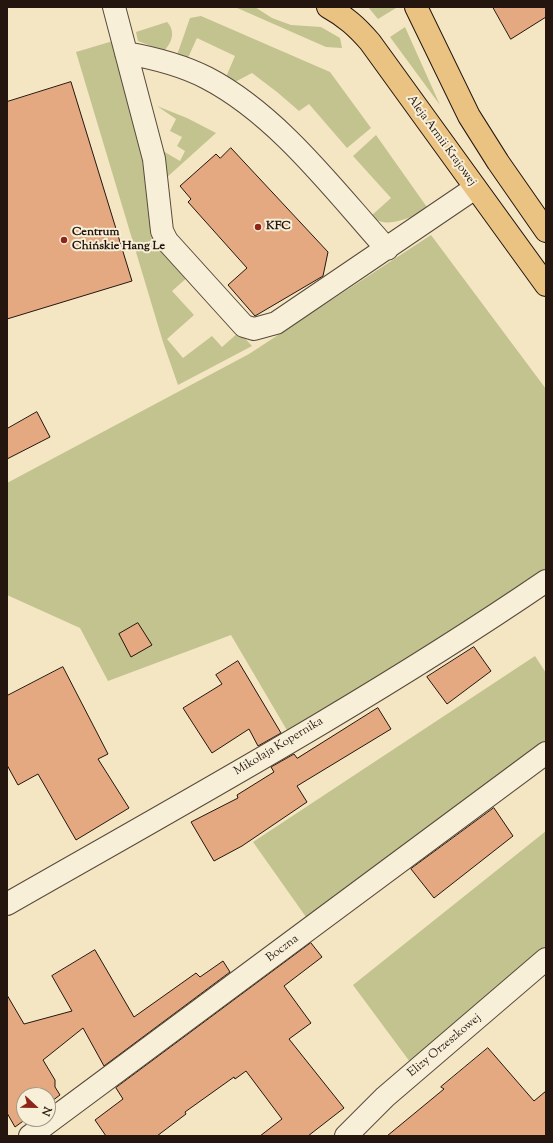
<!DOCTYPE html>
<meta charset="utf-8">
<style>
body{margin:0}
#map{position:relative;width:553px;height:1143px;overflow:hidden;background:#f4e6c3;font-family:"Sorts Mill Goudy",serif}
canvas{display:block}
.frame{position:absolute;inset:0;border:8px solid #24160f;pointer-events:none}
.north{position:absolute;left:16px;top:1087px;width:40px;height:40px;box-sizing:border-box;background:#f8efd8;border:1px solid #a39888;border-radius:50%;rotate:112deg;font-size:11px;font-weight:700;line-height:16px;text-align:center;color:#24160f}
.north::after{content:'';display:block;margin:auto;width:14px;height:18px;background:#8f2418;clip-path:polygon(50% 0,100% 100%,50% 72%,0 100%)}
</style>
<div id="map">
<canvas width="553" height="1143"></canvas>
<div class="frame"></div>
<div class="north">N</div>
</div>
<script>
const context = document.querySelector('canvas').getContext('2d');
context.lineJoin = 'round';
function fillPath(path, color) { context.fillStyle = color; context.fill(path, 'evenodd'); }
function strokePath(path, color, width, dash) { context.strokeStyle = color; context.lineWidth = width; context.lineCap = dash ? 'butt' : 'round'; context.setLineDash(dash || []); context.stroke(path); }
function drawText(font, color, halo, rows, align = 'center') {
  context.font = font + ' "Sorts Mill Goudy",serif'; context.lineWidth = 4; context.setLineDash([]); context.textBaseline = 'middle'; context.strokeStyle = halo; context.fillStyle = color; for (const [text, x, y, turn = 0] of rows) {
    context.save(); context.translate(x, y); context.rotate((+turn || 0) * Math.PI / 180); context.textAlign = isNaN(turn) ? turn : align; if (halo) context.strokeText(text, 0, 0); context.fillText(text, 0, 0); context.restore();
  }
}
fillPath(new Path2D(`
 M235 7H255L272 18 291 25 321 27 340 38 342 48 326 47Z
 M368 7H396V8L378 19Z
 M201 16 330 72 371 128 347 148 309 104 299 111 277 92 252 73 235 82 226 77 235 56 197 38 187 60 177 55 190 18Z
 M167 22C176 31 172 43 164 51L138 41 136 32Z
 M405 27 440 105 390 37Z
 M113 41 147 169 189 276 172 291 194 315 167 339 183 358 212 336 222 347 239 332 252 346 178 385 163 342 76 52Z
 M157 106 187 118 216 133 165 179 158 148 180 161 185 151 177 146 182 137 170 131 176 119Z
 M376 135 429 210C411 216 387 231 371 216L391 198 353 156Z
 M431 235 546 389V571L288 732 231 635 108 681 80 628 7 595V483L249 354Z
 M535 656 546 673V742L306 917 253 842Z
 M546 831V947L410 1062 353 985Z`), '#c2c38f');
const building = new Path2D(`
 M493 7H546V17L511 39Z
 M71 82 132 281 7 319V102Z
 M231 148 328 252 323 276 255 316 228 285 247 268 188 202 191 199 180 186 216 154 220 158Z
 M37 412 50 437 7 459V429Z
 M138 623 152 645 131 657 119 634Z
 M474 647 491 671 447 704 427 677Z
 M238 661 281 733 258 746 249 729 212 753 183 708 222 684 216 675Z
 M63 667 108 754 98 759 129 808 76 840 38 774 18 785 7 765V696Z
 M378 708 391 729 297 786 307 802 242 846 214 861 191 822 238 798 237 795 274 772 271 767 294 754 297 758Z
 M494 808 513 836 434 898 411 869Z
 M311 943 322 957 284 986 311 1023 289 1039 344 1108 308 1136H260L282 1119 246 1071 235 1079 234 1077 185 1112 186 1114 157 1136H106L95 1120 123 1099 116 1088Z
 M95 950 134 1017 196 973 200 977 223 961 230 972 104 1066 83 1028 43 1060 55 1080V1087L60 1095 48 1104V1095H24V1119H26L15 1127 7 1113V995L24 1024 72 1011 52 976Z
 M488 1048 534 1101 546 1091V1136H387L444 1089 441 1087Z`);
fillPath(building, '#e5a981');
strokePath(building, '#24160f', 1);
const minor = new Path2D(`
 M114 7 154 159 162 231 167 241 244 326 254 329 276 323 475 188
 M126 53C154 58 182 65 207 78 278 115 334 190 387 249
 M7 904C189 800 373 699 546 581
 M30 1136 546 753
 M346 1136 385 1097 546 959`);
const major = new Path2D(`
 M328 7C346 17 357 27 370 42L546 285
 M416 7 469 116 498 162 546 231`);
strokePath(minor, '#584a3c', 24);
strokePath(major, '#24160f', 24);
strokePath(minor, '#f8efd8', 22);
strokePath(major, '#eac382', 22);
for (const [x, y, r, color] of [
 [258,227,4,"#8f2418"],
 [64,240,4,"#8f2418"]
]) { const dot = new Path2D(); dot.arc(x, y, r, 0, 2 * Math.PI); context.fillStyle = color; context.fill(dot); strokePath(dot, '#f8efd8', 1.5); }
drawText('12px', '#24160f', '#f8efd8', [
 ["Aleja Armii Krajowej",441,141,54],
 ["Mikołaja Kopernika",279,747,-31],
 ["Boczna",283,949,-37],
 ["Elizy Orzeszkowej",445,1046,-40]
]);
drawText('bold 12px', '#24160f', '#f8efd8', [
 ["KFC",266,227],
 ["Centrum",72,233],
 ["Chińskie Hang Le",72,247]
], 'left');
</script>
